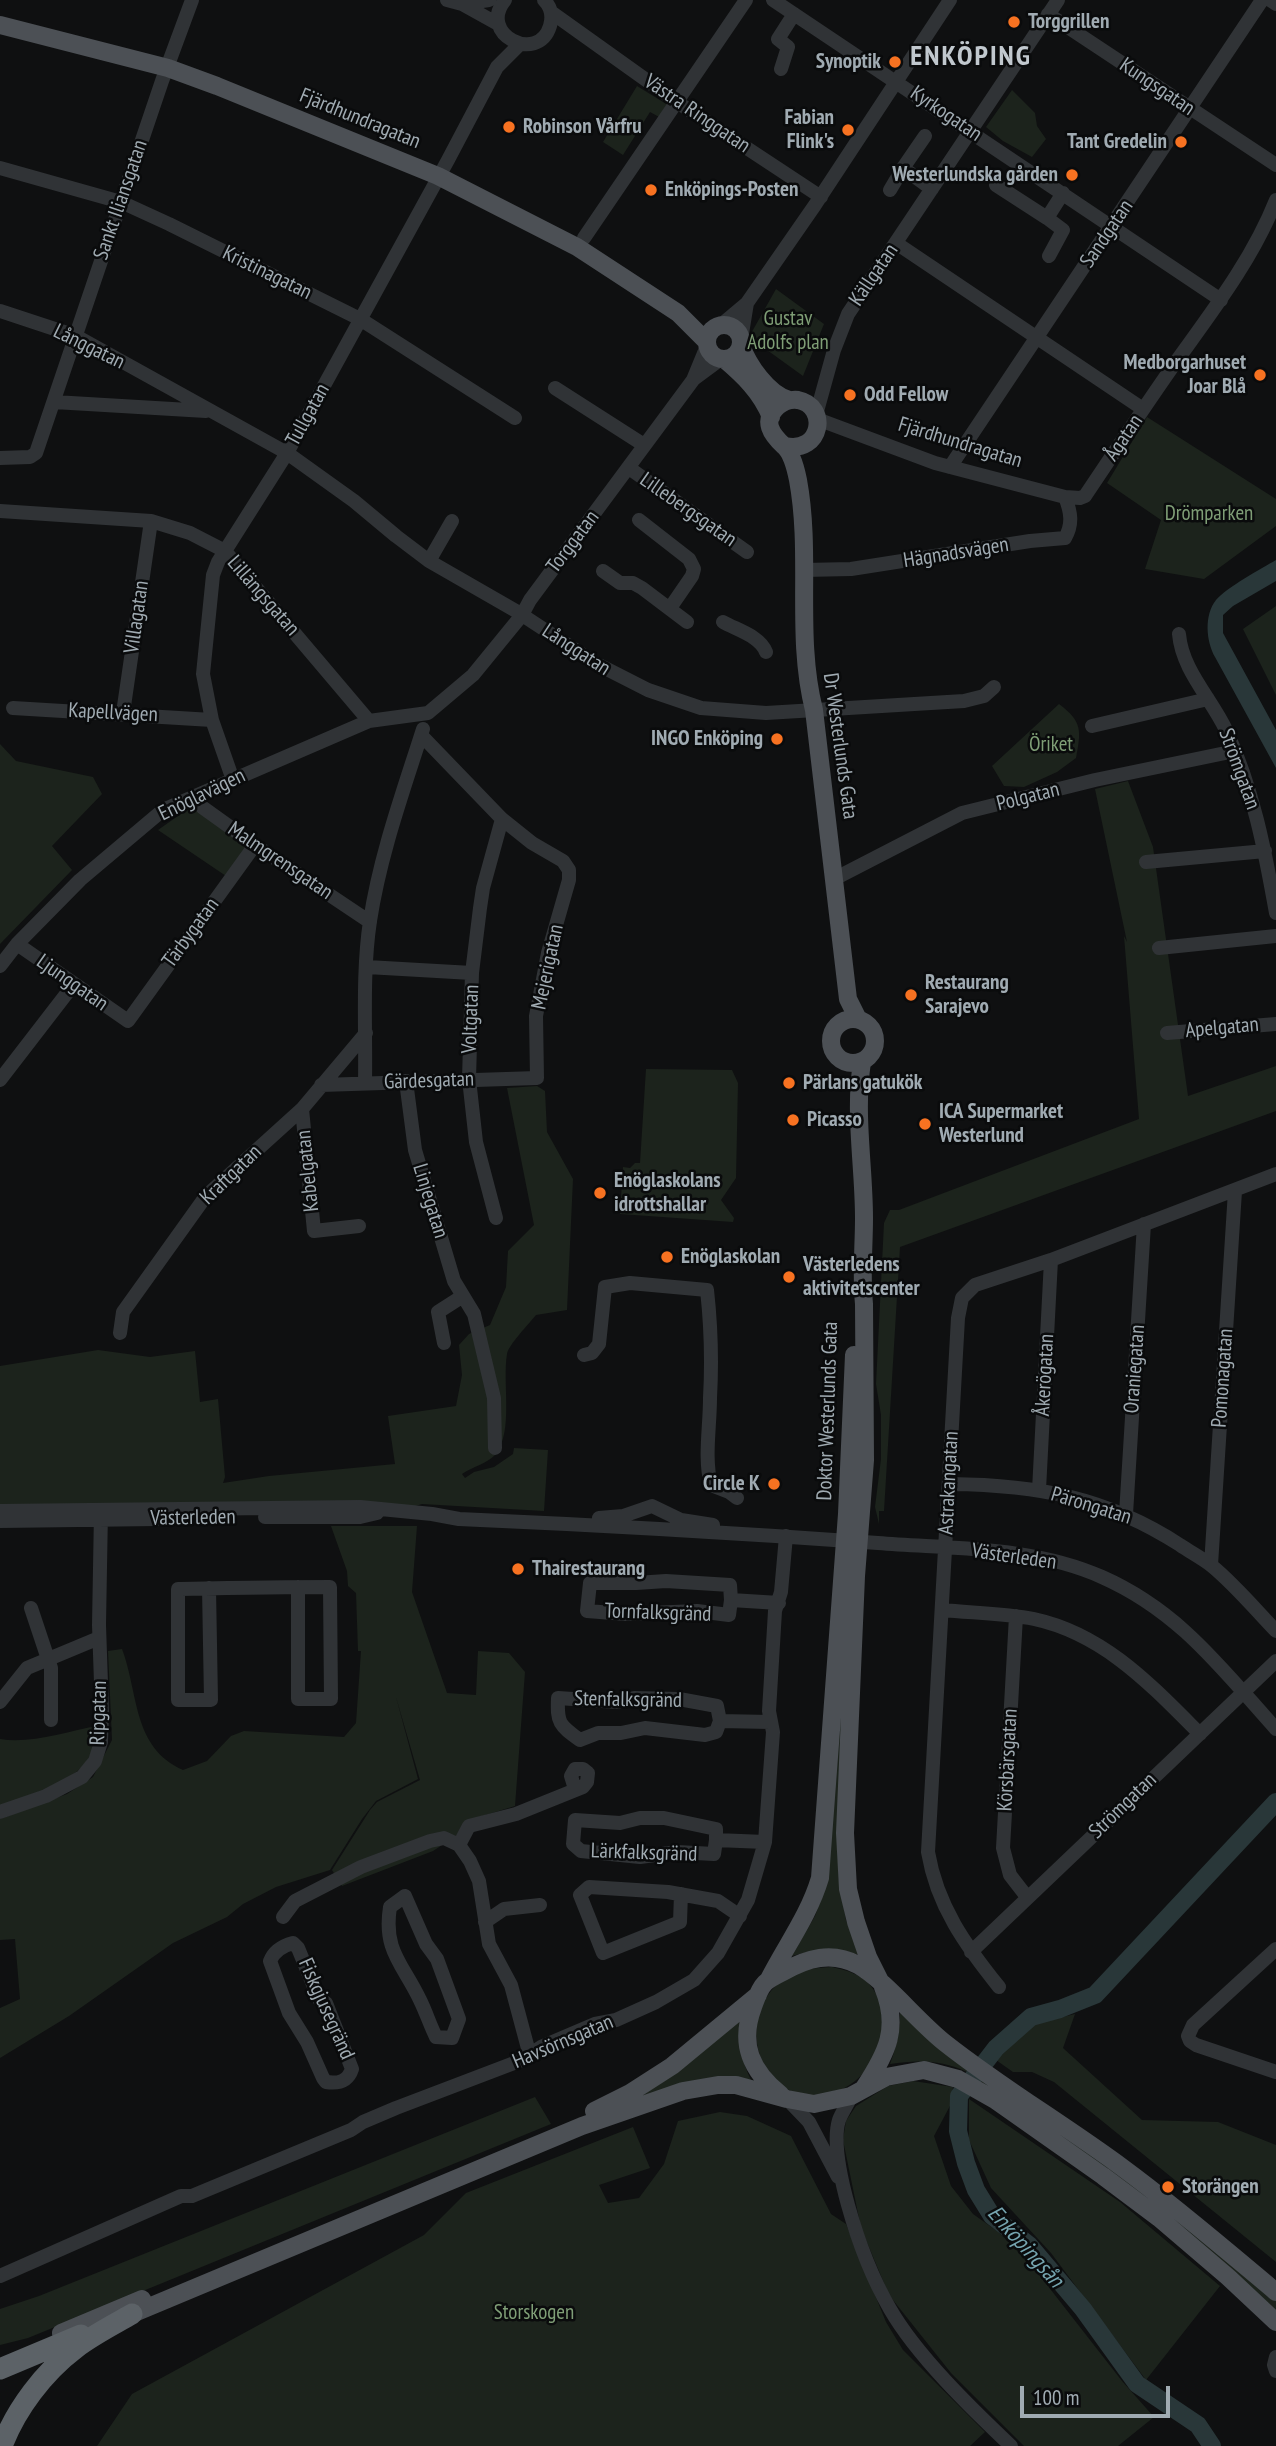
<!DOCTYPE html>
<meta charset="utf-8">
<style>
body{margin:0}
#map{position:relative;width:1276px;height:2446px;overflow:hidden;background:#0f1011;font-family:"PT Sans Narrow",sans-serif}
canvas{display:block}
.scale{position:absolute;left:1020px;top:2386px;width:150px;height:32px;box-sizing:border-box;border:4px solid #a0abb2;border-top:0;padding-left:9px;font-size:21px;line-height:24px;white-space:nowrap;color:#a0abb2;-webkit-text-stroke:5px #0a0b0c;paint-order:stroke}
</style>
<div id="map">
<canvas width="1276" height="2446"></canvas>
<div class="scale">100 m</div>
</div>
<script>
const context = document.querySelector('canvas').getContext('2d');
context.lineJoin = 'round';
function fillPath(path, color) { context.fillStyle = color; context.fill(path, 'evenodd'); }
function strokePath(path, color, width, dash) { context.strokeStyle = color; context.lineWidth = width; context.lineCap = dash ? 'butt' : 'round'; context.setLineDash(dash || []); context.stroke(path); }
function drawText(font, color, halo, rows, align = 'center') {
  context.font = font + ' "PT Sans Narrow",sans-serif'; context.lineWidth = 5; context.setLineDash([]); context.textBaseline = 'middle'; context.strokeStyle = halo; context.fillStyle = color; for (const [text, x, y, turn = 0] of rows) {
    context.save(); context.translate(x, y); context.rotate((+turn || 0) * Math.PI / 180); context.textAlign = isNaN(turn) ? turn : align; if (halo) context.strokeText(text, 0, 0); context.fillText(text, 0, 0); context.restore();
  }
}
fillPath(new Path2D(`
 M637 86 668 105 661 118 650 112 623 155 603 142Z
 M1012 90 1035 113 1037 126 1046 139 1032 157 1003 141 986 127Z
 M776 289 824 324 803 376 749 337Z
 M1147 417 1276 499V526L1204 579 1145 569 1161 520 1107 483Z
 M1276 606V695L1243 629Z
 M1059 704C1083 722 1081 731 1076 758L1057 772 1024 787 1004 786 992 766Z
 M0 744 16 761 93 777 102 794 52 846 72 870 0 944Z
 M1128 781 1153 847 1188 1096 1276 1066V1111L900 1247 884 1511H879V1524L875 1507 881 1459V1415L876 1384 884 1223 890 1210H899L1139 1119 1124 936 1127 942 1095 789Z
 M192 806 247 847 226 876 158 830Z
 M646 1069 732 1070 738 1083 736 1178 721 1200 734 1218 733 1222 620 1214 623 1167 630 1168 635 1163H640Z
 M537 1086 545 1091 547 1132 573 1179 567 1310 536 1315C529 1324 509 1344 507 1354 502 1383 514 1432 495 1455 488 1463 472 1467 462 1474L465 1478 474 1472 494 1467 513 1454 514 1448 548 1450 544 1511 422 1504 412 1507H0V1366L98 1350 150 1357 195 1351 200 1402 218 1399 225 1477 223 1483 269 1476 395 1464 388 1416 456 1406 462 1375 459 1345 469 1334 490 1325 506 1287 508 1251 534 1225 507 1088Z
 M331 1526H417L412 1592 447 1693 476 1695 478 1651 509 1653 525 1672 515 1806 469 1820 456 1836 433 1851 342 1886 332 1870 370 1810 377 1802 420 1780 396 1697 418 1779 376 1801 362 1819 330 1870 276 1887 243 1904 227 1917 173 1943 69 2016 0 2058V2008L20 1999 15 1939 0 1940V1819L67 1794 93 1777 112 1740 108 1651 122 1649C139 1694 132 1747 183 1770L207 1761 231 1736 244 1731 344 1737 356 1723 361 1651H358L356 1593 348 1586 347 1571Z
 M846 1617 837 1842 839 1881 846 1920 860 1955C836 1948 816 1949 792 1956L815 1916 825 1888Z
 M96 1726C94 1735 94 1745 91 1753 80 1782 28 1797 0 1808V1739C30 1744 66 1732 96 1726Z
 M832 1967C845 1970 861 1974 870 1985 907 2030 863 2103 807 2095 793 2093 780 2088 771 2076 746 2043 753 1996 790 1975 803 1968 818 1968 832 1967Z
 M900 2011 1133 2183 1276 2296V2314L1133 2190 967 2072C941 2060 918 2060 890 2064 897 2046 900 2030 900 2011Z
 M1075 2014 1063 2048 1142 2120 1218 2122 1276 2145V2262L1054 2082 1032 2072H1013L996 2060 1034 2024Z
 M741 2016C739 2040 740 2058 751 2080L716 2077 642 2096Z
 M913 2081 953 2087 951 2104 934 2136 951 2186 973 2214 997 2231 1026 2258 1122 2381 1154 2417 1118 2446H1024L951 2373 889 2295 861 2228 843 2140 846 2121 856 2106 888 2086Z
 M535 2097 551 2124 28 2338 0 2345V2309L39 2296Z
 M969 2099 1120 2202 1220 2286 1146 2380 1051 2253 991 2188 969 2140Z
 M720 2112 747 2116 791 2136 831 2214 846 2224 886 2322 903 2350 985 2432 970 2446H97L132 2394 424 2235 466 2193 633 2127 650 2168 599 2185 608 2203 639 2198 664 2164 678 2121Z`), '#1c231c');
fillPath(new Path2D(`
 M1276 560V581L1233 606 1223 615V633L1276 730V768L1215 657C1206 641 1204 615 1216 600 1226 588 1262 568 1276 560Z`), '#293739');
strokePath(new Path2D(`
 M1212 2446 1198 2425 1137 2384 1083 2309 1029 2245 992 2216 976 2190 966 2163 958 2131 959 2096 996 2048 1031 2017 1060 2009 1095 1995 1276 1802`), '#293739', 18);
strokePath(new Path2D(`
 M447 0 462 4 498 24
 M505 0C477 34 538 65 550 26 553 16 551 7 544 0
 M773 0 1221 300
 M1270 0 1276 4
 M462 4 489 0
 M551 12 677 102 821 197
 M1048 14 1276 165
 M781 69 788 47 778 39 794 14
 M925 136 903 168 932 189
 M0 168 121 202 169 224 360 319 515 418
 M996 185 1047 218 1063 193
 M890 190 903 168
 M1047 218 1063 230 1049 256
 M584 238 746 0
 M896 243 1143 409
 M0 311 76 336 287 453 354 501 396 536 429 561 516 611 597 664 648 690 701 708 766 713 964 701 984 696 994 687
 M722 324 747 303 815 205 950 0
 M741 340 747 303
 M694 379 721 359
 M555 388 644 445
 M54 402 206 411
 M816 415 834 350 848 314 1058 0
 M817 419 935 463 1065 497 1080 498 1085 496C1116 450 1146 404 1178 359 1214 309 1253 258 1276 200
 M0 458 30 457 36 453 162 81 192 0
 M950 467 1262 0
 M629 468 747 552
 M0 511 151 521 190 533 225 551 369 721
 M639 520 689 559 694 569 692 576 670 608
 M429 561 452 521
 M804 570 851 569 1030 541 1065 538C1073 524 1071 512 1065 497
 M603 571 620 583H633L642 588 687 622
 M723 622C737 630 760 636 766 652
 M1179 634C1182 670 1211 698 1226 730 1253 788 1265 851 1276 913
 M13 708 212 720
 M123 713 151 521
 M1092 726 1208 699
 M233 780 212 720 203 674 213 575 218 562 287 453 448 160 497 67 520 44
 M194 796 202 807 255 845 370 922
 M1146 862 1265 851
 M834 879 962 813 1095 780 1235 751
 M17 944 128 1021 255 845
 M1159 948 1276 936
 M0 966 17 944 80 880 163 810 369 721 428 713 473 675 522 615 530 600 693 380 707 346
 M367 967 472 973
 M1167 1033 1276 1024
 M0 1080 74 984
 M406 1081 415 1150 454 1281 474 1314 494 1398 495 1448
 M365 1083C366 1030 362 974 370 921 380 855 403 792 423 729
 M321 1085 537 1078 536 1016 548 953 569 880V870L563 861 532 843 502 819 421 735
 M302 1109 314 1231 359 1226
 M496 1218 476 1142 469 1079 472 973 480 908 483 888 502 819
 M120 1333 123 1312 206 1196 302 1109 366 1033
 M444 1343 438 1312 463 1296
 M584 1355 592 1353 599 1344 605 1287 630 1283 707 1290C711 1326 712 1362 710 1398 710 1428 704 1457 711 1485L729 1492 737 1498
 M950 1484C1037 1485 1106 1497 1180 1545 1190 1552 1202 1558 1212 1566 1235 1585 1255 1609 1276 1631
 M1039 1490 1051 1260
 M0 1511 360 1507 432 1514 459 1519C599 1525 738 1533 878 1543 952 1549 1033 1546 1102 1577 1179 1611 1221 1668 1276 1729
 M1126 1514 1144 1224
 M265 1517H360L377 1513
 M599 1518 623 1516 652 1506 681 1520 713 1525
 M0 1521 157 1519
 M1211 1565 1235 1191
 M209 1588 211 1700H178V1589C229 1588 279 1587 330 1587L331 1699H298V1587
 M731 1600 729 1615 697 1611 626 1614 587 1611 590 1583H636L666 1581 730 1585 731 1600 779 1603
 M31 1608 51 1668V1720
 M942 1610C972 1613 1004 1613 1034 1619 1104 1634 1151 1685 1200 1734
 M1016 1616 1003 1848 1010 1875 1027 1897
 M0 1702 27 1668 99 1638
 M720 1721 716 1732 705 1735 645 1728 621 1733H598L580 1740C559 1725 557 1723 558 1698L617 1702 634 1698 679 1699 717 1706 720 1721 770 1722
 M0 1812 46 1796 82 1777 95 1761 101 1742 102 1712 99 1625 101 1511
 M716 1840 714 1854 677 1852 640 1857 581 1851 573 1844 575 1820 620 1823 640 1818H664L716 1829V1840L765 1842
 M681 1894 680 1922 603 1953 580 1895 589 1887 668 1892 718 1901 740 1916
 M405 1896 426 1944 437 1959 459 2019 452 2038 436 2037C430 2025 426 2012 420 2000 403 1964 383 1951 390 1907Z
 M283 1917 295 1901 361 1867 430 1841 444 1838 459 1845
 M485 1922 504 1909 540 1905
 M293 1943 298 1948 319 1999 326 2003 352 2069C348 2081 339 2084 326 2082L323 2078 307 2042 289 2013 270 1961C274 1951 282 1946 293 1943Z
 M1276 1949 1193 2025 1188 2036 1190 2041 1196 2045 1276 2072
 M971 1952 1276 1661
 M999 1987C966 1946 937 1906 928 1852L958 1318 962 1298 975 1285 1051 1260 1276 1174
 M530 2056 511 1985 489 1944 479 1881 470 1861 459 1845 469 1826 516 1814 583 1787 587 1782 588 1773 583 1769H575L571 1776 575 1789
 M851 2096C848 2104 842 2112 839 2120 832 2142 842 2183 848 2205 858 2241 871 2276 890 2309 917 2356 972 2409 1011 2446
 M787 2099 809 2122 838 2177
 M0 2276 181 2196H192L351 2130 363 2122 396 2108 522 2060 541 2047 595 2024 616 2020 656 2002 694 1980 718 1953 748 1900 765 1842 773 1732 769 1711 775 1611 781 1592 786 1536
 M1276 2357 1274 2365 1276 2371`), '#303336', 14);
strokePath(new Path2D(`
 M0 25 168 68 217 86 438 176 577 247 678 313 706 341
 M707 342a17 17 0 1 1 34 0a17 17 0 1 1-34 0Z
 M741 345C748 365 768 394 789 400
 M724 359C744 376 761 392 771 417
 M785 446C822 454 829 406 798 400 791 399 783 402 778 406 761 421 772 435 784 446 792 453 796 470 798 480 812 556 795 635 814 710L848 999 858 1019
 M831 1041a22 22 0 1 1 44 0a22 22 0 1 1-44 0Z
 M862 1062C854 1114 864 1166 864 1218 864 1247 861 1275 864 1304L865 1460 856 1576 845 1833 848 1889 856 1922 868 1957 880 1981
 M769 1979C787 1944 809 1915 820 1878L847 1514 854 1355
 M864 2088C887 2053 900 2028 883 1987
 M781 2095C751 2071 739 2044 753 2007 756 1999 759 1989 765 1983 769 1979 777 1975 783 1972 807 1958 832 1951 858 1965 887 1982 917 2021 945 2043 1002 2088 1065 2125 1123 2168 1176 2207 1226 2250 1276 2292
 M594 2111 630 2093 672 2066 758 1995
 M132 2314 582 2126 683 2091 718 2085H736L787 2099 814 2104 851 2096 886 2077 924 2070 958 2079 995 2100 1103 2176 1159 2218 1228 2277 1276 2322
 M61 2333 142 2299`), '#4c5055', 18);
strokePath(new Path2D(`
 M0 2369 81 2335
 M2 2446C16 2409 44 2372 76 2348 93 2335 113 2325 132 2314`), '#5c6267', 21);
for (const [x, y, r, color] of [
 [1014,22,7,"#f77221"],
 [895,62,7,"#f77221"],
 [509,127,7,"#f77221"],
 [848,130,7,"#f77221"],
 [1181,142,7,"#f77221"],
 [1072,175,7,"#f77221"],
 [651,190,7,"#f77221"],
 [1260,375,7,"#f77221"],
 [850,395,7,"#f77221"],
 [777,739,7,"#f77221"],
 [911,995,7,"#f77221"],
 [789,1083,7,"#f77221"],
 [793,1120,7,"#f77221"],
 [925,1124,7,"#f77221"],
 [600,1193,7,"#f77221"],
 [667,1257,7,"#f77221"],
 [789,1277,7,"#f77221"],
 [774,1484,7,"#f77221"],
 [518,1569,7,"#f77221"],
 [1168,2187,7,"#f77221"]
]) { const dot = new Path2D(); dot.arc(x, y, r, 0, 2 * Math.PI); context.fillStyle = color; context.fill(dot); strokePath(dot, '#0a0b0c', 2.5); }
drawText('bold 21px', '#a0abb2', '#0a0b0c', [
 ["Torggrillen",1028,22],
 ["Synoptik",881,62,"right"],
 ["Fabian",834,118,"right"],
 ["Flink's",834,142,"right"],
 ["Robinson Vårfru",523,127],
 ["Tant Gredelin",1167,142,"right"],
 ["Westerlundska gården",1058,175,"right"],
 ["Enköpings-Posten",665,190],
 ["Medborgarhuset",1246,363,"right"],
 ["Joar Blå",1246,387,"right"],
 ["Odd Fellow",864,395],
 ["INGO Enköping",763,739,"right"],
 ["Restaurang",925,983],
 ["Sarajevo",925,1007],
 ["Pärlans gatukök",803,1083],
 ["ICA Supermarket",939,1112],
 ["Westerlund",939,1136],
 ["Picasso",807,1120],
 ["Enöglaskolans",614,1181],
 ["idrottshallar",614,1205],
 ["Enöglaskolan",681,1257],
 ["Västerledens",803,1265],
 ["aktivitetscenter",803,1289],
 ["Circle K",760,1484,"right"],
 ["Thairestaurang",532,1569],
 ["Storängen",1182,2187]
], 'left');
drawText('21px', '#a0abb2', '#0a0b0c', [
 ["Kungsgatan",1157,87,34],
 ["Västra Ringgatan",697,114,34],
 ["Kyrkogatan",946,114,34],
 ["Fjärdhundragatan",360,119,22],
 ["Sankt Iliansgatan",121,200,-71],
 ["Sandgatan",1107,234,-56],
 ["Kristinagatan",267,273,26],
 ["Källgatan",874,275,-56],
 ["Långgatan",89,347,26],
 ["Tullgatan",308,415,-61],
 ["Ågatan",1124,438,-56],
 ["Fjärdhundragatan",960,443,17],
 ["Lillebergsgatan",688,510,35],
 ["Torggatan",573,542,-53],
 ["Hägnadsvägen",956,553,-9],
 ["Lillängsgatan",263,596,49],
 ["Villagatan",137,617,-82],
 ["Långgatan",576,650,33],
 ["Kapellvägen",113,713,3],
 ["Dr Westerlunds Gata",840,746,82],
 ["Strömgatan",1239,769,70],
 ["Enöglavägen",202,795,-26],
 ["Polgatan",1028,797,-14],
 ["Malmgrensgatan",280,861,34],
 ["Tärbygatan",191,933,-54],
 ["Mejerigatan",548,967,-78],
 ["Ljunggatan",72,983,35],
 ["Voltgatan",471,1019,-88],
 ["Apelgatan",1222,1028,-5],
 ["Gärdesgatan",429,1081,-2],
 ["Kabelgatan",308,1171,-96],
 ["Kraftgatan",231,1175,-44],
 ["Linjegatan",430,1201,73],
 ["Oraniegatan",1135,1369,-86],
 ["Åkerögatan",1045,1375,-87],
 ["Pomonagatan",1223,1378,-86],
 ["Doktor Westerlunds Gata",828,1411,-88],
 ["Astrakangatan",949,1483,-87],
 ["Pärongatan",1091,1506,17],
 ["Västerleden",193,1518,-1],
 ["Västerleden",1014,1557,8],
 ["Tornfalksgränd",658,1613,2],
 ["Stenfalksgränd",628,1700,1],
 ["Ripgatan",99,1713,-88],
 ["Körsbärsgatan",1008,1760,-87],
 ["Strömgatan",1123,1806,-44],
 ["Lärkfalksgränd",644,1853,2],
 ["Fiskgjusegränd",326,2009,66],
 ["Havsörnsgatan",563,2042,-23]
]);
drawText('21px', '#7f9e76', '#0a0b0c', [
 ["Gustav",788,319],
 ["Adolfs plan",788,343],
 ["Drömparken",1209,514],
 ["Öriket",1051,745],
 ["Storskogen",534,2313]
]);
drawText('italic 23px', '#75a4af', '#0a0b0c', [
 ["Enköpingsån",1025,2247,48]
]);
context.letterSpacing = '2px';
drawText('bold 28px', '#c1c8ce', '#0a0b0c', [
 ["ENKÖPING",971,57]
]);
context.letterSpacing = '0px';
</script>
